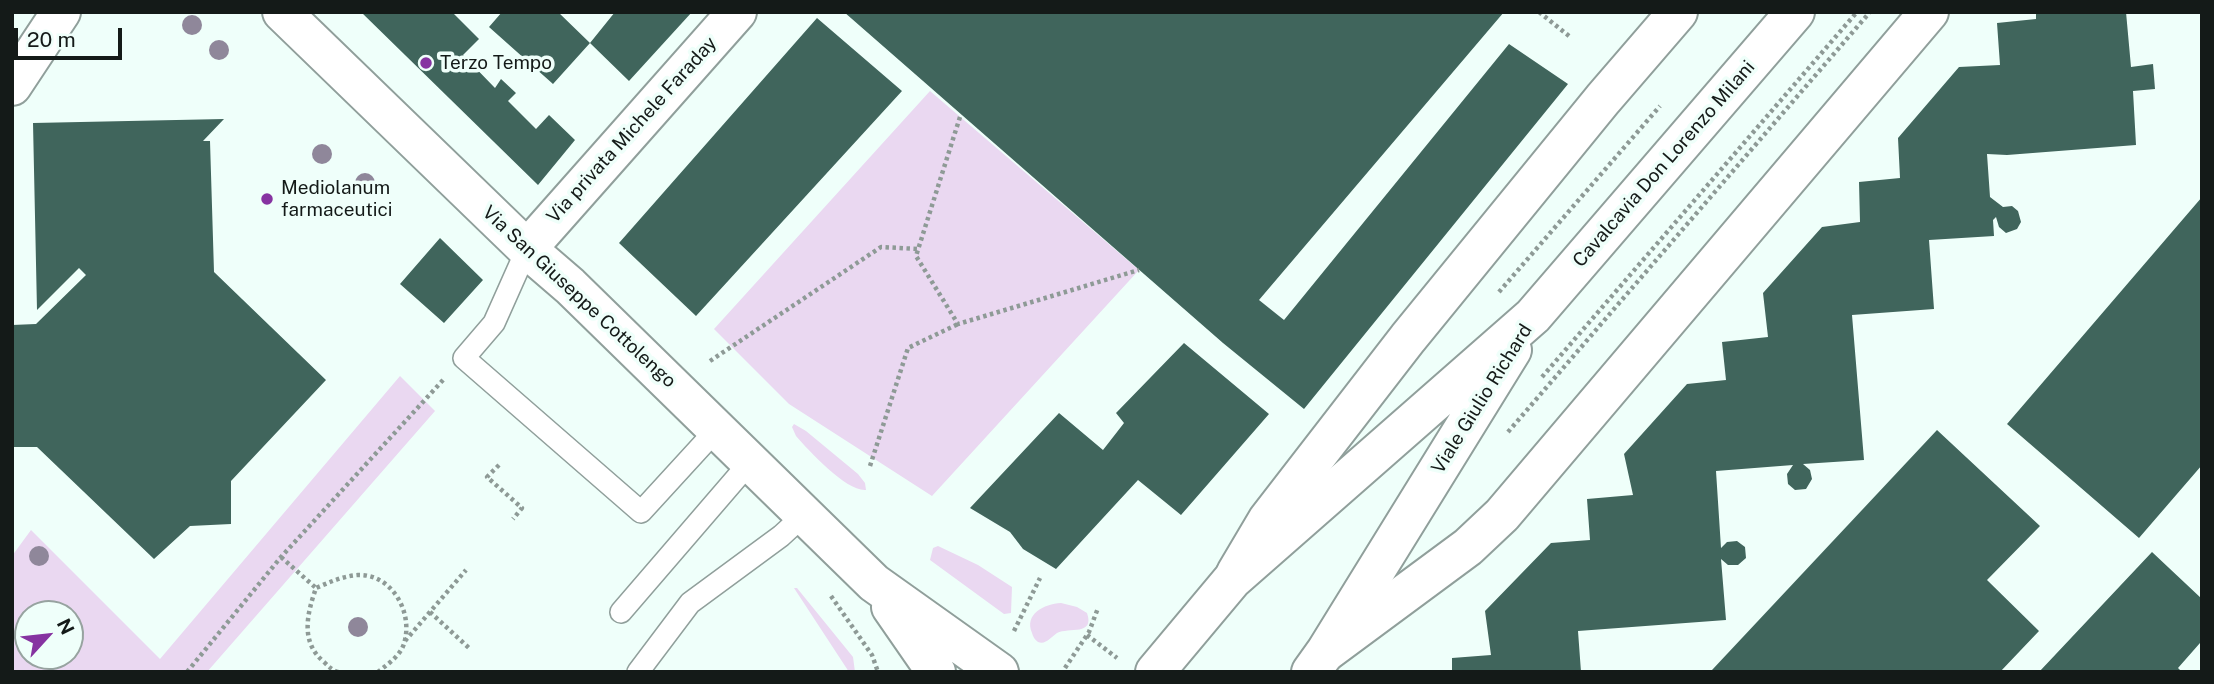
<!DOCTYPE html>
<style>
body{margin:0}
#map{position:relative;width:2214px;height:684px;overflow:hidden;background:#effffa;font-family:"Public Sans",sans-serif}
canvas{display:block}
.frame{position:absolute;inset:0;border:14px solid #141a18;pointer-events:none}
.north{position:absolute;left:14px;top:600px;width:70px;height:70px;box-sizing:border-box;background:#effffa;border:2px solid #97a3a0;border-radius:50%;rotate:63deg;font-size:19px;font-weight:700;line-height:28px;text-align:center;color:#141a18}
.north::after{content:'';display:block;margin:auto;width:24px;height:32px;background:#8633a1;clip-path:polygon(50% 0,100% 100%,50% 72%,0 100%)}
.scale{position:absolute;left:14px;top:28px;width:108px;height:32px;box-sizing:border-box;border:4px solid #141a18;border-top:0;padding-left:9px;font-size:21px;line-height:24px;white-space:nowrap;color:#141a18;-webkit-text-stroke:5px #effffa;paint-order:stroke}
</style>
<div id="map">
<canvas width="2214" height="684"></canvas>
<div class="frame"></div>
<div class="north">N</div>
<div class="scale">20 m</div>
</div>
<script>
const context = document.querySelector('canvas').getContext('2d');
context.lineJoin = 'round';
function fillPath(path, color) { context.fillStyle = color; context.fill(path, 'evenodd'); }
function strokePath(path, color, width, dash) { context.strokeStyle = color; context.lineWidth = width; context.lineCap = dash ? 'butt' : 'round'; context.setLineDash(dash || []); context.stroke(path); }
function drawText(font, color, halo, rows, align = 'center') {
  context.font = font + ' "Public Sans",sans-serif'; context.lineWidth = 7; context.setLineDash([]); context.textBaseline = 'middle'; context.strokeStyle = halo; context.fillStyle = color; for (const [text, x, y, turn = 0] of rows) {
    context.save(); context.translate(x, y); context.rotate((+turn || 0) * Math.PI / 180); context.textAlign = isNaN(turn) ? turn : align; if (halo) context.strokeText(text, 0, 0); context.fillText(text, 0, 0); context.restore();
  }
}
fillPath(new Path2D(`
 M930 91 1139 270 932 496 789 404 714 329Z
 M400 376 435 411 207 672H12V556L31 530 160 659ZM70 614V656H28V614Z
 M794 424 806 431 858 474 865 483 866 490C847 492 809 451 796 436L792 427Z
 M938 546 978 565 1012 587 1011 613 1004 614 930 560 933 548Z
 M794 588H797L853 657 855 672H849Z
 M1061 603 1077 607 1087 613C1095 636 1069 627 1057 633 1051 637 1046 645 1038 642 1035 640 1033 637 1032 633 1024 614 1044 604 1061 603Z`), '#ead8f1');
fillPath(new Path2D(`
 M361 12H452L479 39 463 55 495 88 501 79 516 93 508 101 536 129 549 115 575 140 538 185Z
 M502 12H558L590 43 553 84 489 27Z
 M615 12H692L629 81 590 43Z
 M844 12H1504L1259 300 1284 320 1509 44 1568 84 1304 409 1223 343Z
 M2036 12H2126L2131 67 2153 64 2155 89 2133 91 2136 145 2007 155 1987 154 1990 197 2003 207 2012 206 2018 211 2021 222 2017 229 2006 233 1999 227 1996 217 1993 220 1994 236 1929 240 1934 309 1852 315 1864 460 1803 464 1810 470 1812 479 1806 489 1795 490 1788 484 1787 474 1793 465 1716 471 1721 548 1727 542 1737 541 1745 547 1746 558 1738 565H1728L1721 559 1726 620 1578 631 1581 672H1452V658L1491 655 1485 611 1551 543 1590 540 1587 499 1633 495 1624 454 1687 384 1726 380 1722 342 1768 337 1763 293 1822 227 1860 222 1859 182 1900 178 1898 138 1959 67 2000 65 1997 23 2036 19Z
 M817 18 902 91 696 316 619 243Z
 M224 119 203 141H210L214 272 326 380 231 481V524L190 526 154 559 37 447H12V325L36 324 86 275 79 268 37 310 33 123Z
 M2202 197V465L2139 538 2007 424Z
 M440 238 483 280 444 323 400 284Z
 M1184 343 1269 414 1181 515 1138 480 1056 569 1023 549 1010 532 970 508 1059 413 1103 450 1124 423 1116 413Z
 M1937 430 2040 526 1987 580 2039 631 2000 672 1712 670Z
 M2152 552 2202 599V644L2200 643 2178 668 2182 672H2039Z`), '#40655c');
const service = new Path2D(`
 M527 249 494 323 464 358 641 512 717 429
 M621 612 751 461
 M638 672 690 603 781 536 805 514`);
const minor = new Path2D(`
 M282 12 527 249 570 286 874 583 999 672
 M12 86 61 12
 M527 249 737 12
 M1236 573 1268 519 1408 338 1603 99 1678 12
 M891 607 936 672
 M1326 652 1468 547 1502 515 1929 12`);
const secondary = new Path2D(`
 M1155 672 1232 580 1533 316 1795 12
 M1311 672 1326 651 1512 350`);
strokePath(service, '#909f9b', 24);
strokePath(minor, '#909f9b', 42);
strokePath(secondary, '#909f9b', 42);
strokePath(new Path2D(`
 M1539 12 1569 36
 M960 117 916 256 958 324 1139 270
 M1499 292 1660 106
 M710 361 881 247 918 249
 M1542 377 1857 12
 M1508 432 1870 12
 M499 465 487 477 522 508 513 519
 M870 466 908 348 958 324
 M281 557 316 588
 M831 596 872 655 878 672
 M430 612 469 648
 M1014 631 1040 578
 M1087 635 1117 658
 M405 641 466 570
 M1065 668 1089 632 1098 608
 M187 672 281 557 444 379
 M338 672C332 670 329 667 324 662 300 642 307 614 316 588 330 582 343 576 358 575 391 574 412 610 405 640 402 655 389 663 378 672`), '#8e9a96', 4.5, [3.5, 3.5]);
strokePath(service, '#fff', 21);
strokePath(minor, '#fff', 38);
strokePath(secondary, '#fff', 38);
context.fillStyle = '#8f879a';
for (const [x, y] of [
 [192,25],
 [219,50],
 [322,154],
 [365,183],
 [39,556],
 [358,627]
]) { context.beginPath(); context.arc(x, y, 10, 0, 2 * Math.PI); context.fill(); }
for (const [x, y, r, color] of [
 [426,63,7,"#8633a1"],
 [267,199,7,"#8633a1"]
]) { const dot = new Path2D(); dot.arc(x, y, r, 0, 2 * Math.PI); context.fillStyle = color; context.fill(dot); strokePath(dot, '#effffa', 2.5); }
drawText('19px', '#141a18', '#effffa', [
 ["Terzo Tempo",440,63],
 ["Mediolanum",281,188],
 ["farmaceutici",281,210]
], 'left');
drawText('19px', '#141a18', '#effffa', [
 ["Via privata Michele Faraday",632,130,-48],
 ["Cavalcavia Don Lorenzo Milani",1664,164,-49],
 ["Via San Giuseppe Cottolengo",579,297,43],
 ["Viale Giulio Richard",1482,399,-58]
]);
</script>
